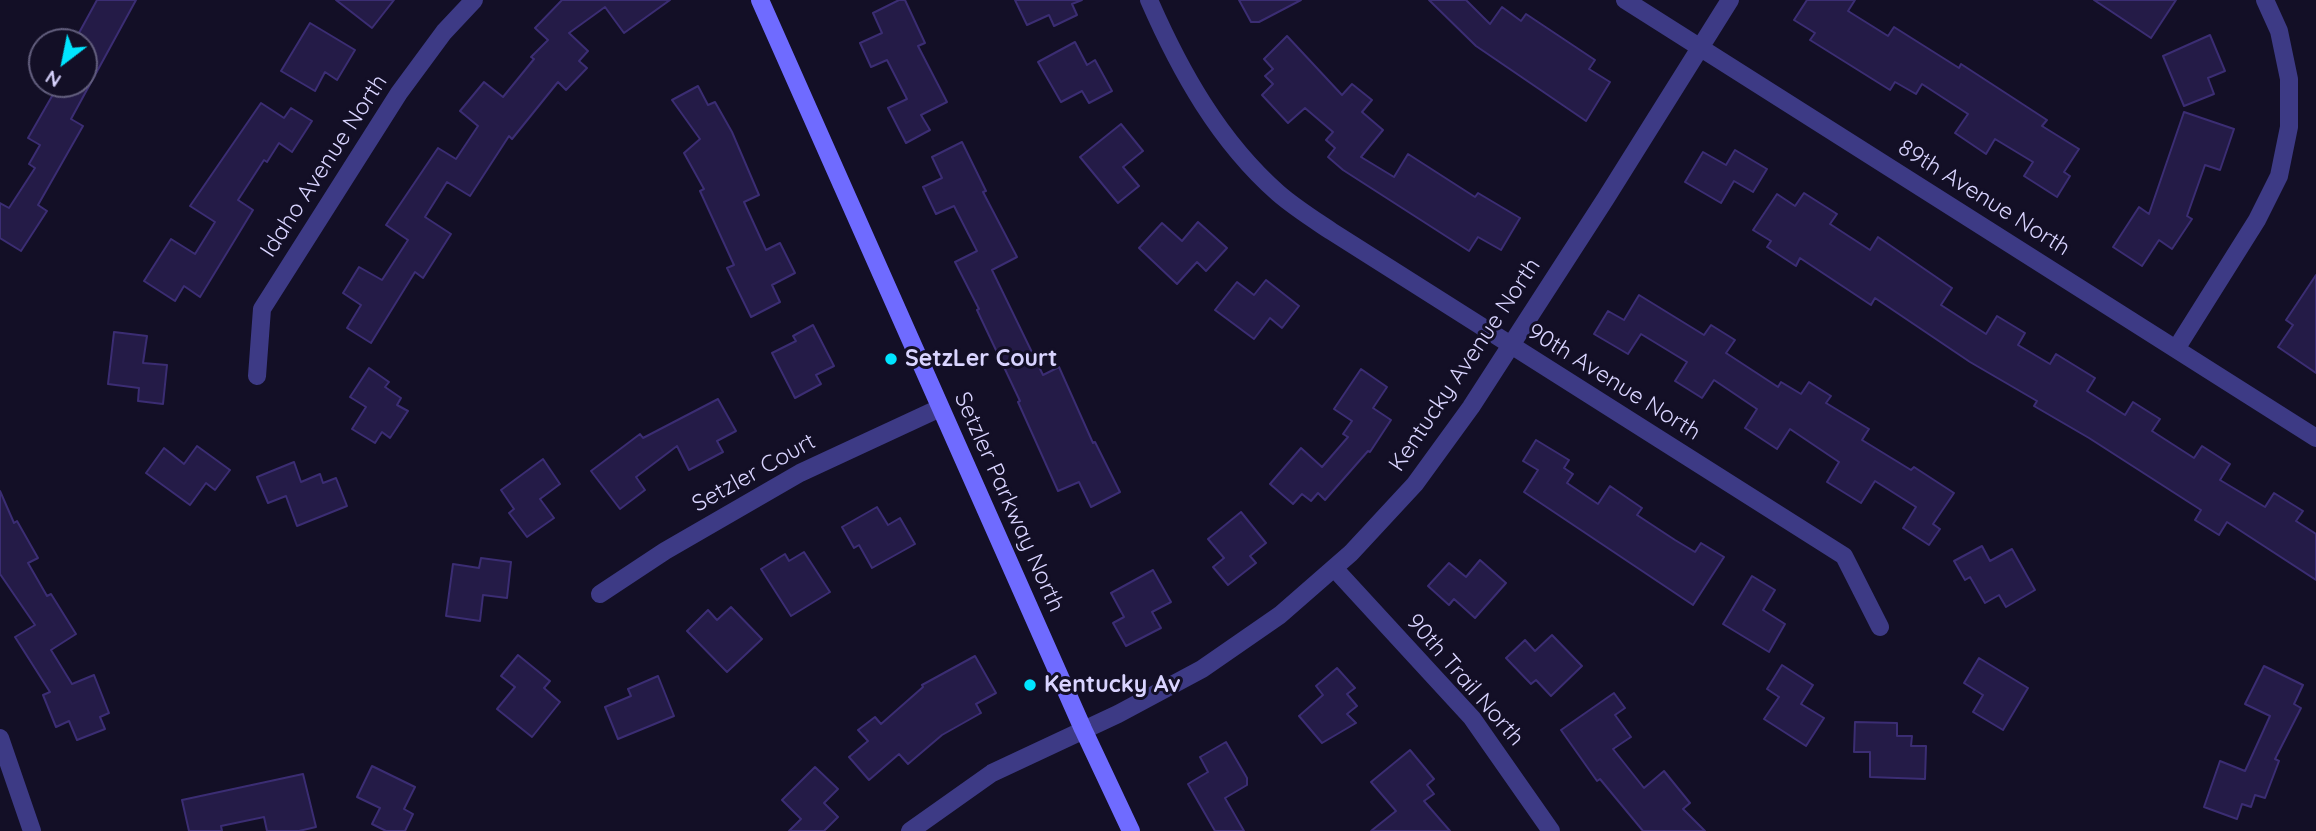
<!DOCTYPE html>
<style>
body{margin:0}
#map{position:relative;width:2316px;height:831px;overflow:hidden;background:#130f26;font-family:Quicksand,sans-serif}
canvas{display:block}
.north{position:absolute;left:28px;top:28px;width:70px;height:70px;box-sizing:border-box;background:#130f26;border:2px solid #625e7d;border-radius:50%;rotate:212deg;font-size:19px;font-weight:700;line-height:28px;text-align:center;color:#d9d4ff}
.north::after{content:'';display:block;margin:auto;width:24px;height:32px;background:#00e5ff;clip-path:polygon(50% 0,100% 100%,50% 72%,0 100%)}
</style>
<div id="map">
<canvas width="2316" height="831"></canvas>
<div class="north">N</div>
</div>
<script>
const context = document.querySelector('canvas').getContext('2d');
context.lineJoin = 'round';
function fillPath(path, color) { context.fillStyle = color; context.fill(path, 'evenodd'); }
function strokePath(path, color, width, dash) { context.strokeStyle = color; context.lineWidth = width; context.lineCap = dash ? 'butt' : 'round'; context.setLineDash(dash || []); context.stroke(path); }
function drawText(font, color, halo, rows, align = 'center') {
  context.font = font + ' Quicksand,sans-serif'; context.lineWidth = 6; context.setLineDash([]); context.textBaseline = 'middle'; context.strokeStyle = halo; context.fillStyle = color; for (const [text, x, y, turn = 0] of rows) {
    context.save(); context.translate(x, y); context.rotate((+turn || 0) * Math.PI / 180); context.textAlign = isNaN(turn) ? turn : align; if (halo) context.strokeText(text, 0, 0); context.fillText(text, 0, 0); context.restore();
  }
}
const building = new Path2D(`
 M97 0H136L71 119 83 126 38 205 47 211 21 251 0 238V203L9 208 35 168 29 164 40 145 28 138 59 84H84V42H74Z
 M336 0H394L372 28Z
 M562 0H670L624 33 605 7 569 33 588 51 579 61 587 68 566 90 558 82 512 139 509 136 470 196 447 182 425 217 451 234 423 278 415 272 371 343 347 328 361 305 343 293 359 267 382 280 408 240 386 225 438 148 456 159 478 126 460 111 484 82 503 97 534 59 531 57 548 40 535 28Z
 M899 0H905L925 43 918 46 947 102 921 115 930 130 906 143 888 108 907 99 887 60 871 67 860 43 882 33 873 13Z
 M1015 0H1082L1072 4 1077 15 1054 26 1049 15 1027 25Z
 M1239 0H1301L1259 22H1251Z
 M1429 0H1466L1490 24 1502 7 1521 21 1526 14 1595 60 1589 69 1610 82 1586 121 1476 46Z
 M1807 0H1855L1848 11 1888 36 1894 27 1959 68 1961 64 2047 120 2042 126 2079 149 2064 172 2070 176 2057 197 2024 176 2033 162 1995 139 1986 154 1955 133 1968 114 1922 84 1916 94 1895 82 1890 90 1810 40 1815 33 1794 20Z
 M2094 0H2176L2151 38Z
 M310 23 355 50 337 80 325 72 315 91 281 71Z
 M2210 35 2225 71 2208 78 2214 94 2184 106 2163 56Z
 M1287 36 1342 95 1352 84 1372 100 1362 112 1383 130 1361 157 1394 177 1408 154 1475 197 1478 193 1520 218 1501 250 1478 237 1469 251 1343 170 1328 157 1335 148 1326 140 1333 132 1305 108 1288 123 1262 95 1273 84 1265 76 1273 69 1264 59Z
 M1075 42 1087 65 1095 60 1112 91 1089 103 1082 91 1061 102 1038 62Z
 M698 86 708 105 715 102 732 132 759 195 744 202 766 250 780 243 795 273 772 285 780 302 751 317 727 268 734 265 700 191 704 189 684 153 700 139 672 100Z
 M261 103 284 118 291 108 312 121 292 152 279 143 267 162 264 160 238 200 253 210 200 297 184 286 175 301 144 281 171 239 195 254 215 222 190 206Z
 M2184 112 2234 129 2220 170 2205 165 2187 216 2192 219 2172 249 2159 240 2142 266 2113 247 2139 207 2149 214Z
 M1121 124 1143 151 1123 167 1139 186 1118 203 1080 157Z
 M962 142 986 191 983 192 1017 257 992 270 1043 375 1059 367 1093 443 1095 442 1120 492 1091 507 1079 482 1058 491 1018 402 1020 401 977 310 979 309 955 262 977 251 954 206 936 214 923 187 942 178 932 157Z
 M1735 150 1767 169 1753 192 1734 181 1721 203 1685 182 1703 152 1726 165Z
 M1804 193 1837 214 1830 224 1870 250 1878 237 1952 288 1941 305 1986 334 1997 316 2025 333 2018 345 2050 364 2056 354 2095 378 2087 391 2125 415 2133 402 2160 419 2152 431 2194 458 2202 446 2230 464 2220 480 2265 507 2274 493 2303 511 2296 521 2316 534V580L2227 522 2219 535 2195 520 2201 510 2089 438 2034 406 2037 401 1970 362 1875 298 1871 305 1800 258 1796 266 1767 247 1771 241 1753 230 1777 194 1795 206Z
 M1198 222 1227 248 1206 271 1197 262 1177 284 1139 248 1162 223 1182 241Z
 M2316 275V373L2278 347 2293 325 2286 320Z
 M1266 280 1299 306 1282 328 1270 318 1254 339 1215 310 1237 282 1254 295Z
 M1639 295 1704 335 1711 325 1735 340 1726 353 1778 387 1781 382 1801 394 1809 382 1831 396 1826 403 1869 429 1862 440 1911 470 1914 467 1954 493 1933 524 1940 529 1929 545 1903 528 1916 507 1875 481 1861 503 1827 482 1839 462 1790 429 1777 449 1745 428 1757 409 1714 380 1702 398 1675 381 1687 362 1641 334 1628 354 1594 334 1608 311 1624 320Z
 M813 325 834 366 816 375 821 384 795 398 772 353 796 341 793 336Z
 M114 332 147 336 143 363 167 365 163 404 138 401 139 388 108 384Z
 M369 368 389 382 385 387 401 398 397 405 408 411 390 438 382 432 375 443 352 429 366 407 350 397Z
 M1361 369 1387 387 1373 408 1391 420 1370 452 1368 451 1325 500 1318 493 1311 501 1302 494 1293 504 1270 484 1301 448 1322 467 1348 437 1343 434 1352 421 1334 409Z
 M718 399 736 431 717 441 723 452 689 470 677 446 636 477 645 490 620 509 591 471 640 434 643 438Z
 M1536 440 1569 460 1564 468 1573 474 1567 483 1598 504 1610 486 1642 508 1637 515 1675 540 1695 552 1701 543 1724 557 1693 605 1524 492 1538 470 1523 461Z
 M197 446 230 470 215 490 206 483 190 505 146 473 164 448 184 464Z
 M543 459 560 484 540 499 554 518 527 537 509 513 514 509 501 490Z
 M294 462 301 482 320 474 323 483 336 478 347 506 297 526 286 496 268 503 257 477Z
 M0 491 14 523 17 521 38 558 28 563 47 596 51 594 76 634 51 650 72 684 94 675 109 713 100 717 105 729 77 740 69 721 56 727 43 695 50 692 15 637 35 625 0 574Z
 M877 507 888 525 900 518 915 544 872 568 859 545 854 548 842 527Z
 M1241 512 1266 543 1250 556 1256 563 1228 585 1213 567 1224 558 1208 539Z
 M1982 546 1990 561 2012 549 2035 590 2006 607 1999 595 1985 603 1970 577 1965 580 1954 561Z
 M804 552 830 592 791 616 761 569 785 554 789 561Z
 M481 558 511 562 507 598 483 595 480 621 446 616 453 564 479 568Z
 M1480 560 1506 583 1475 618 1454 599 1449 605 1428 586 1449 563 1466 577Z
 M1153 570 1171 602 1152 612 1161 628 1126 646 1113 623 1124 617 1111 593Z
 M1752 576 1775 590 1763 610 1785 624 1769 652 1723 624Z
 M731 607 762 639 727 672 687 631 708 610 717 620Z
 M1552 635 1582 666 1551 696 1536 680 1531 684 1506 658 1525 640 1535 651Z
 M518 655 550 681 544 688 560 702 532 737 497 709 515 687 501 676Z
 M975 656 996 693 976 704 981 713 942 735 908 764 899 754 869 780 849 757 868 741 858 730 875 717 881 724 923 687 922 685Z
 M1979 658 2028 688 2003 730 1973 712 1983 695 1964 683Z
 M1782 665 1813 685 1801 704 1824 718 1806 746 1764 719 1779 697 1767 689Z
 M2264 666 2303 685 2294 704 2301 708 2275 759 2279 761 2265 798 2255 795 2251 807 2242 804 2237 819 2204 807 2220 761 2245 771 2270 716 2245 704Z
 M1337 668 1355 688 1347 694 1357 706 1347 714 1356 723 1322 743 1299 716 1323 695 1316 686Z
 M658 676 674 716 618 739 605 707 631 696 628 689Z
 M1614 693 1625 708 1615 715 1631 737 1613 749 1644 788 1664 771 1690 803 1683 809 1705 831H1643L1600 779 1597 781 1561 730Z
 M1855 722 1897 723V736H1912L1911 746H1926L1925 779 1870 777V752H1854Z
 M1226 742 1247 778V785L1225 798 1244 831H1215L1188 784 1208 772 1200 757Z
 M1410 750 1434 779 1427 785 1434 794 1424 801 1450 831H1371L1396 811 1371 782Z
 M372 766 415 787 404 809 413 814 405 831H386L372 824 380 808 357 797Z
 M815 767 838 789 824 803 838 817 824 831H789L801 819 782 800Z
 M303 774 316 827 299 831H267L264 817 221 826 222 831H189L182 800Z`);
fillPath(building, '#241b47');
strokePath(building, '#3b2d73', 2);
strokePath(new Path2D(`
 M1149 0C1180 71 1219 141 1278 193 1294 207 1313 219 1331 231L1844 556 1880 627
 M1625 0 2316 438
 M2176 349 2257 220 2279 176 2289 127V79L2279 31 2265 0
 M257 376 262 309 399 93 444 32 474 0
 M1334 568 1472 718 1551 831
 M600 594 665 551 800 473 940 408
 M0 738 32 831
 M910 831 992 773 1118 714 1202 669 1280 615 1351 553 1415 484 1471 407 1606 198 1730 0`), '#3d3a85', 18);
strokePath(new Path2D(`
 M760 0 1083 729 1131 831`), '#6f6bff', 18);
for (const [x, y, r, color] of [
 [891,359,7,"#00e5ff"],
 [1030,685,7,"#00e5ff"]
]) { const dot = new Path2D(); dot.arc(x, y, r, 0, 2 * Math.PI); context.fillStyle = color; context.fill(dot); strokePath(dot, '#130f26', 2.5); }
drawText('23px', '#d9d4ff', '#130f26', [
 ["Idaho Avenue North",324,166,-57],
 ["89th Avenue North",1984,198,32],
 ["Kentucky Avenue North",1465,365,-56],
 ["90th Avenue North",1614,382,32],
 ["Setzler Court",754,473,-29],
 ["Setzler Parkway North",1009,502,66],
 ["90th Trail North",1465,680,49]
]);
drawText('bold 23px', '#d9d4ff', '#130f26', [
 ["SetzLer Court",905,359],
 ["Kentucky Av",1044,685]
], 'left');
</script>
